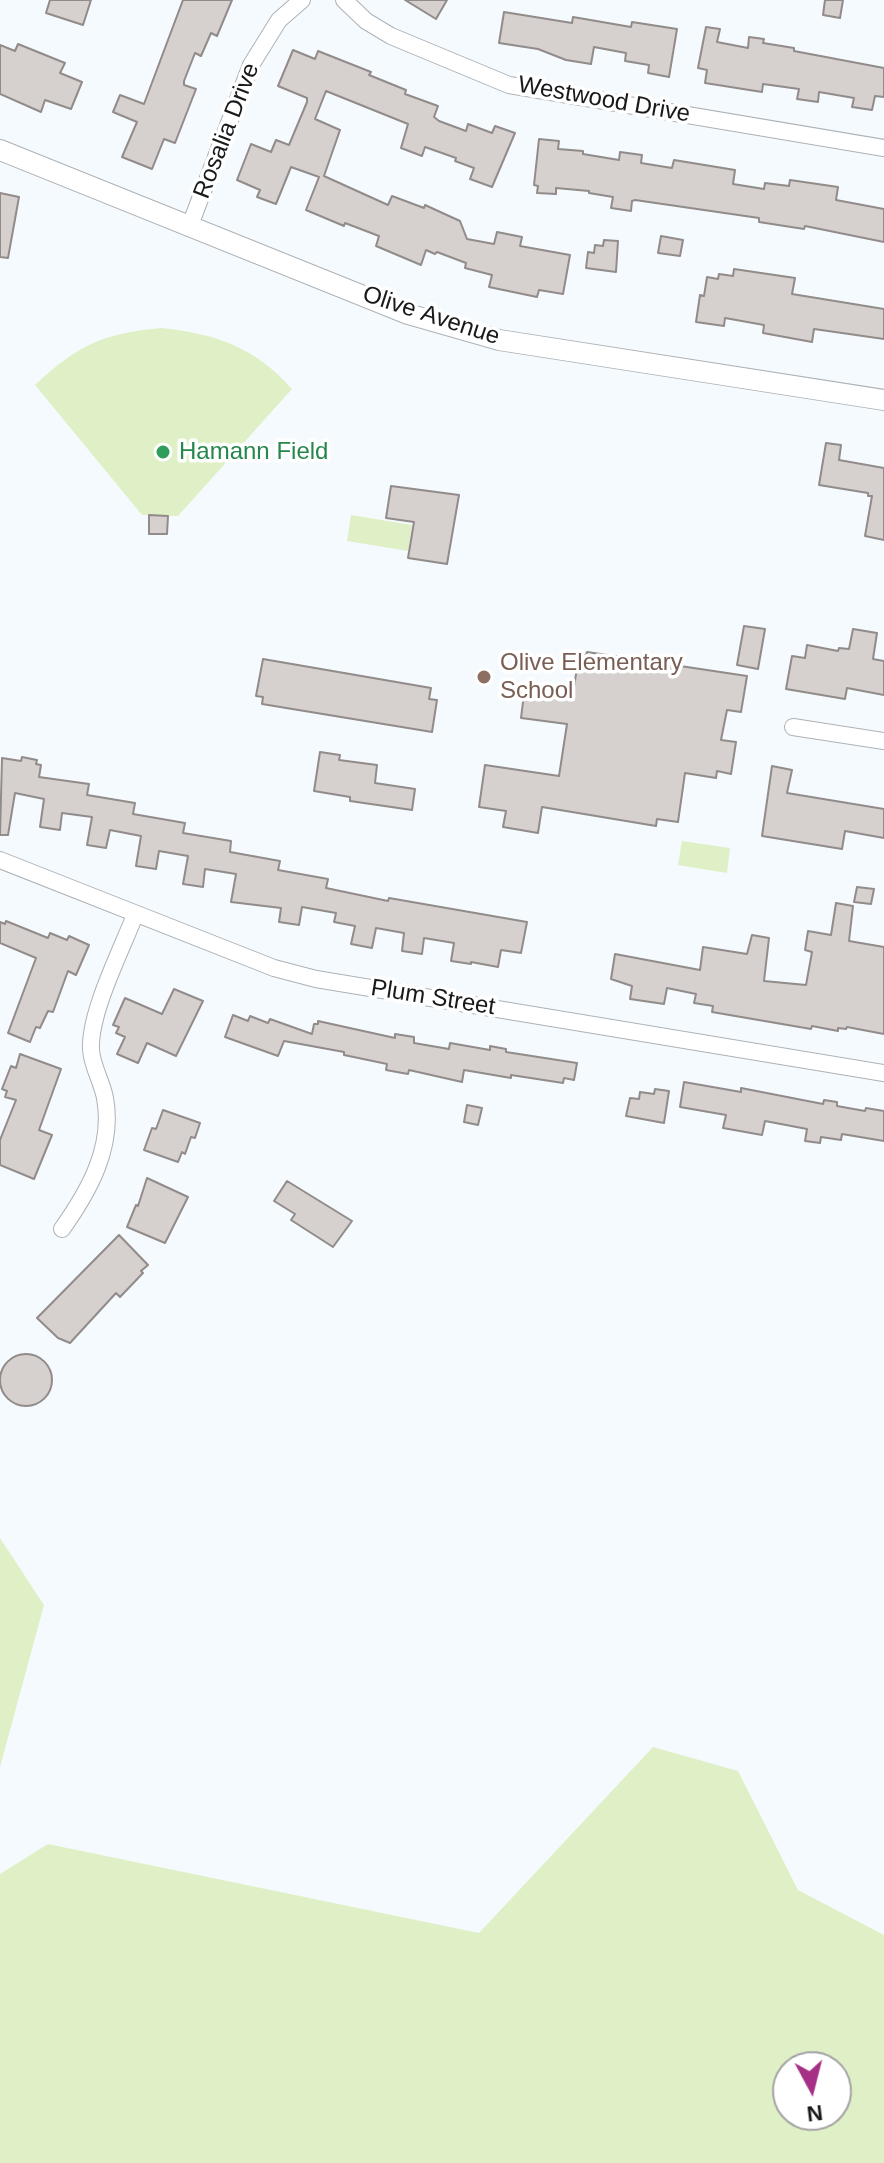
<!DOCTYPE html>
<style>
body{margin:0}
#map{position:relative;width:884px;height:2163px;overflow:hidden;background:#f5fafe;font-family:Helvetica,sans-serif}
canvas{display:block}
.north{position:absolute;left:772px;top:2051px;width:80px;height:80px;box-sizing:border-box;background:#fff;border:2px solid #a3a3a4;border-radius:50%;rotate:173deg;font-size:22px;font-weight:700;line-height:32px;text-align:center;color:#18191b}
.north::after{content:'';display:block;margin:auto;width:28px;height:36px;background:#a73087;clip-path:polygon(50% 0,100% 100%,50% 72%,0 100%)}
</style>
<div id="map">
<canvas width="884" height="2163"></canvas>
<div class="north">N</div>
</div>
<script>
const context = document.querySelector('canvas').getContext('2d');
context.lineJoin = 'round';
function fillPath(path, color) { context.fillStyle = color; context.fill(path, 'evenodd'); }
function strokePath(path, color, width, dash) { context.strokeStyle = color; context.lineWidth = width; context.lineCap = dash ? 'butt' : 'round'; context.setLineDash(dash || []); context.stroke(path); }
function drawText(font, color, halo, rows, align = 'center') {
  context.font = font + ' Helvetica,sans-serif'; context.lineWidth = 7; context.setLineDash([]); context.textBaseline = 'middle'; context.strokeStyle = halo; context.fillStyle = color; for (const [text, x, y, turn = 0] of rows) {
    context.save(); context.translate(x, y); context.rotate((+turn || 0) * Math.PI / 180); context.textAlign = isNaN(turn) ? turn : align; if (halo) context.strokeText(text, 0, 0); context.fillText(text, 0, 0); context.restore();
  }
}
fillPath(new Path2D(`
 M162 328C216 334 255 347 292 389L178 516 142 515 35 385C78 345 103 333 162 328Z
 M351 515 412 525 408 551 347 541Z
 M682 841 730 848 727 873 678 865Z
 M0 1538 44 1605 0 1767Z
 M653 1747 738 1771 798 1890 884 1935V2163H0V1874L48 1844 479 1933ZM788 2067H836V2115H788Z`), '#e0f0c6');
const building = new Path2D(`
 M50 0H91L83 25 46 13Z
 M183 0H232L217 36 211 33 201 56 195 53 184 81V85L196 89 175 143 164 139 152 169 122 157 137 122 113 112 120 95 144 104Z
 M405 0H447L436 19Z
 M825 0H843L840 18 823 15Z
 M504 12 572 23 573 17 631 27 632 22 677 29 669 77 648 73 649 65 625 61 626 53 594 47 591 64 566 60 538 49 499 43Z
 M706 27 720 29 717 42 748 48 749 37 764 39 763 43 794 48V51L884 68V97L875 96 872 110 852 107 854 98 819 92 818 102 797 99 799 89 763 84 762 92 705 83 707 70 698 68Z
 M18 44 65 63 60 73 82 82 71 109 45 100 41 112 0 94V45L15 51Z
 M293 50 315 59 318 51 371 72 369 75 406 90 405 94 438 106 434 117 439 121 466 131 468 124 492 133 495 126 515 133 492 187 470 179 474 168 455 161 456 158 425 147 422 156 401 148 408 124 326 91 315 119 340 130 324 176 388 205 392 196 424 208 425 205 460 221 467 239 494 244 497 232 522 237 520 246 570 255 563 294 539 290 537 297 489 287 492 275 465 268 466 263 437 252 435 254 426 250 421 265 376 246 379 236 345 223 344 226 306 210 319 177 291 167 276 204 257 197 260 190 237 180 251 144 271 152 276 140 289 145 307 102V98L278 86Z
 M539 139 559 141 558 149 583 151V154L619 160 620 152 642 155 641 163 672 168 674 160 735 170 733 184 764 189 765 183 789 186 790 180 838 187 836 200 884 209V242L805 226 804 229 759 222V218L635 200 632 201 631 211 611 208 613 197 589 193V191L556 188V194L537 193 538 186 534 185Z
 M0 193 19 197 8 258 0 257Z
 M661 236 683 240 680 256 658 253Z
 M604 240 618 241 616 272 586 268 588 252 594 253 595 245 603 246Z
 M734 269 795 278 792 294 884 309V339L814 329 812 342 763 333 764 325 725 318 724 326 696 322 700 295 704 296 707 277 718 279 719 274 733 276Z
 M826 443 841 445 839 460 884 468V540L865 536 872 496H868V493L819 485Z
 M391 486 459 495 447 564 408 558 414 522 386 518Z
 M149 515 168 516 167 534H149Z
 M744 626 765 629 758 669 737 665Z
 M853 629 877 633 873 659 884 661V695L847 688 845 699 786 689 792 656 805 658 807 645 838 651 839 648 849 649Z
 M587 652 747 676 741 712 727 710 721 740 736 742 731 774 717 771 716 778 685 773 678 822 657 819 656 826 542 807 538 833 503 827 506 811 479 807 485 765 559 776 567 724 521 718 525 686 573 694 579 654 586 655Z
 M263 659 431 688 429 699 437 700 432 732 262 704 263 697 256 696Z
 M320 752 340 755 339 760 377 765 375 783 415 789 412 810 350 801V797L314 791Z
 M22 757 37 760 36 764 41 765 39 777 89 784 87 795 135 803 133 814 185 823 183 833 231 841 230 852 280 861 278 870 328 879 326 888 388 901 389 898 527 922 521 953 501 950 498 967 471 962V964L451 961 454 943 424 938 422 954 402 951 404 933 376 928 372 948 351 944 355 926 334 922 336 913 302 907 299 925 279 922 281 908 231 902 236 874 205 869 203 887 183 884 188 856 159 851 156 869 136 866 141 836 110 830 106 848 87 845 92 817 62 813 60 830 40 827 44 799 15 793 8 835H0L2 758 21 761Z
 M772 766 792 770 787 793 884 809V838L845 831 842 849 762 836Z
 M857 887 874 889 871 904 854 902Z
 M836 903 853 906 849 941 884 947V1034L847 1027 846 1029 838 1028V1031L812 1026 811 1029 712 1012 713 1006 694 1003 696 994 667 988 664 1004 630 999 632 986 611 979 615 954 700 970 703 947 747 954 752 935 769 938 764 981 806 985 812 952 805 950 808 931 831 935Z
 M6 921 48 938 50 933 67 940 69 936 89 945 76 975 68 971 53 1012 48 1011 40 1028 36 1027 30 1042 8 1033 36 958 0 943V922L5 924Z
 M174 989 203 1001 176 1056 147 1043 138 1063 117 1054 125 1037 116 1033 119 1027 113 1025 125 998 162 1014Z
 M233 1015 248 1021 250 1016 268 1023 270 1019 312 1034 314 1024H318V1021L395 1038V1034L414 1037V1043L449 1049 450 1043 490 1050V1046L506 1049V1052L577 1063 574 1080 564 1078 563 1083 511 1075V1078L464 1070 462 1082 409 1070 408 1074 386 1070 387 1064 344 1055V1052L284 1041 278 1056 225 1037Z
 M20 1054 61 1069 39 1130 52 1135 34 1179 0 1165V1140L16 1100 5 1097 7 1091 2 1089 11 1066 16 1068Z
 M684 1082 741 1092V1088L823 1104 824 1100 837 1102V1106L865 1111 866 1108 884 1111V1141L842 1134 841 1140 821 1137 820 1143 805 1141 807 1129 765 1121 762 1135 723 1128 726 1115 680 1107Z
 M655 1089 669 1091 664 1123 626 1116 630 1098 639 1099 640 1092 654 1094Z
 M467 1105 482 1108 478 1125 464 1122Z
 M163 1110 200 1123 195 1138 191 1137 185 1154 182 1152 178 1162 144 1150 152 1128 156 1129Z
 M147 1178 188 1197 165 1243 127 1227 136 1205 138 1206Z
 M287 1181 352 1221 333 1247 291 1220 295 1214 274 1201Z
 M119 1235 148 1265 141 1271 143 1273 120 1297 116 1293 70 1343 58 1338 37 1318Z
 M0 1380a26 26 0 1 1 52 0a26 26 0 1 1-52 0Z`);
fillPath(building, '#d6d0cf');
strokePath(building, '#918b8a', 2);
const minor = new Path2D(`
 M344 0 366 21 391 36 509 85 884 148
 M189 228 251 65 279 20 302 0
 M793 727 884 741
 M0 860 274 968 316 979 884 1073
 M62 1229C89 1191 114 1147 105 1098 102 1082 92 1066 91 1050 89 1013 121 951 135 915`);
const tertiary = new Path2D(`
 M0 150 408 314 499 340 884 400`);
strokePath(minor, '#adb2b6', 18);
strokePath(tertiary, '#adb2b6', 22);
strokePath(minor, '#fff', 16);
strokePath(tertiary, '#fff', 20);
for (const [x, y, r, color] of [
 [163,452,8,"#2e9e5b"],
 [484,677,8,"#8d6e63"]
]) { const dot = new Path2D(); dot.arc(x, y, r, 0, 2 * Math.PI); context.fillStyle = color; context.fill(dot); strokePath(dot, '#fff', 3); }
drawText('24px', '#18191b', '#fff', [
 ["Westwood Drive",604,100,10],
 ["Rosalia Drive",227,131,-69],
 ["Olive Avenue",431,316,18],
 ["Plum Street",433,998,9]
]);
drawText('24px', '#27864d', '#fff', [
 ["Hamann Field",179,452]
], 'left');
drawText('24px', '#785e54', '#fff', [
 ["Olive Elementary",500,663],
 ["School",500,691]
], 'left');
</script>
